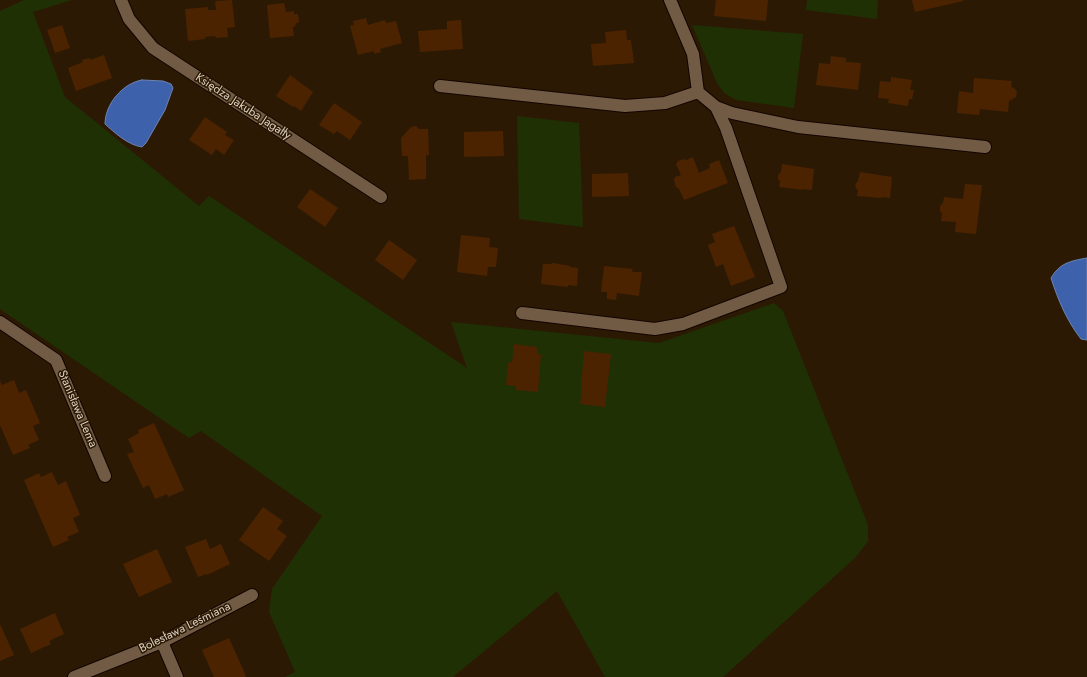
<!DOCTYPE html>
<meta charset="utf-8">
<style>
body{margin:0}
canvas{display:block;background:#2b1903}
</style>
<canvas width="1087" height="677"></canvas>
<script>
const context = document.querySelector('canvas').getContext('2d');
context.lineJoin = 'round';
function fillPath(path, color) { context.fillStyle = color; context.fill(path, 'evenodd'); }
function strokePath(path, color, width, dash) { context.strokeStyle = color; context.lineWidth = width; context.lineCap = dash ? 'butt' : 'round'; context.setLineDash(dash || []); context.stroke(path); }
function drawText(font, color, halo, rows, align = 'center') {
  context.font = font + ' Jost,sans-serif'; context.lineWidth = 3; context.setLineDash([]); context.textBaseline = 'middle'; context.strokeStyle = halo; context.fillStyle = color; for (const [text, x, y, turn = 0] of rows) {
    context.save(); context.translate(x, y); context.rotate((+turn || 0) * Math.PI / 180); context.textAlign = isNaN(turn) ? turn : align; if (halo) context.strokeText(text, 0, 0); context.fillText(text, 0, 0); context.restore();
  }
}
fillPath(new Path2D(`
 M24 0H72L33 12 65 97 199 206 209 196 467 368 451 322 659 343 774 303 783 311 868 525V541L856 557 723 677H605L557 591 453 677H285L295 672 269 612 272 589 322 516 201 431 189 438 0 309V11Z
 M807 0H878L877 19 806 10Z
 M692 25 803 34 794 108 736 100 724 93 717 83Z
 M517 116 579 123 583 227 519 219Z`), '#1f3004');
const water = new Path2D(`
 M142 80 163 81 171 84 173 88 165 110 146 143 142 147C128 145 115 133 105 124 105 104 123 83 142 80Z
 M1087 258V340L1081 339C1067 321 1058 300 1051 278 1060 263 1070 261 1087 258Z`);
fillPath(water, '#3d61ab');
strokePath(water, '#6d83b2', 1);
fillPath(new Path2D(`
 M232 0 235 27 227 28 228 37 216 38 215 36 205 37V39L188 41 185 9 208 7V10H216L215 1Z
 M716 0H768L766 21 714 16Z
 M912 0H963V1L915 12Z
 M284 3 286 12 294 11V14H298L299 22 295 24 296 26 293 27 294 36 270 38 267 5Z
 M366 18 368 25 385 20 386 23 396 21 402 43 380 49 381 52 374 54V51L358 55 350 26 354 25 353 21Z
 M461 20 463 49 420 52 418 31 447 29V21Z
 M62 25 70 48 55 53 47 30Z
 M626 30 627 40H631L634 63 593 66 591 44 606 43 605 32Z
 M104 55 112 78 76 91 68 68 83 62 82 60 90 58V60Z
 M831 56 846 58V62L861 63 858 90 816 85 819 63 830 64Z
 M290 75 313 92 301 111 294 106 293 107 276 96Z
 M891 77 912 80 910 90H914L912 99H909L908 106 888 103 889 99 878 98 880 81 891 82Z
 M974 78 1012 81 1011 87 1014 88 1017 92 1016 97 1009 101 1008 112 980 109 979 115 957 113 959 91 973 93Z
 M334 103 362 122 350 140 337 131 334 134 319 125Z
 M205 117 227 132 225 135 234 140 224 155 216 149 212 155 189 140Z
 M416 126 419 129H428L429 155H426V179L409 180 408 156H402L401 138 411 127Z
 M503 131 504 156 464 157V132Z
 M693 157 699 173 710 168 709 164 719 160 728 183 684 200 679 189 676 187 674 180 675 177 681 175 676 164 678 161 684 159 686 160Z
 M782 164 814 169 812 190 802 189 803 190 779 187 780 181 778 179V175L781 172Z
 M860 172 892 177 890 198 881 197V198L857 196 858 190 855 187 856 183 858 181Z
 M628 173 629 196 592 197V174Z
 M965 184 982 185 976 234 955 232 956 222 941 221 942 214 940 211V206L943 203 944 197 963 199Z
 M310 189 338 208 325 227 297 207Z
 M734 226 755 277 731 286 723 264 716 267 708 245 715 242 712 234Z
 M461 235 490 238 489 247 498 248 496 267H488L487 276 457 272Z
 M389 240 417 260 403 280 375 260Z
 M553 263 570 266V267L578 268 577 286 568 285V287L541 284 543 264H551Z
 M604 266 633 269 632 272H642L639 296 617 293 616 300 607 299V292H601Z
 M514 344 537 347V354H541L538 392 516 390V386L506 385 508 362 512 363Z
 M584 351 611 354 605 407 580 404 582 387H581Z
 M14 380 19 393 26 390 40 423 33 426 39 440 28 445 30 448 13 455 0 425V381L2 385Z
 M154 423 184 490 168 497 167 494 155 499 149 485 143 488 127 454 134 452 128 439 139 433 138 430Z
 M52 472 58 485 66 481 80 515 73 518 79 532 67 537 69 540 53 547 24 480 39 473 41 477Z
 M263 507 283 521 277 529 287 536 269 561 239 540Z
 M206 539 210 549 221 544 230 564 207 575V574L198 577 185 547Z
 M157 549 172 582 139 597 123 564Z
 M55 613 64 634 49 641 51 644 31 653 20 629Z
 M0 624 14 655 0 661Z
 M229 638 246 676 245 677H214L202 650Z`), '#4b2301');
const minor = new Path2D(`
 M121 0 129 19 153 48 381 197
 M440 86 625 106 665 103 698 92 693 54 670 0
 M716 107 732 113 798 127 985 147
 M522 313 655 329 683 324 781 287 726 128 716 107 698 92
 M0 322 56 360 105 476
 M162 642 177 677
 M74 677 162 642 252 595`);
strokePath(minor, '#130400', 14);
strokePath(minor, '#715b44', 12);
drawText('12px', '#ddd1c3', '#2b1903', [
 ["Księdza Jakuba Jagałły",243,107,33],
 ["Stanisława Lema",77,409,67],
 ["Bolesława Leśmiana",185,628,-26]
]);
</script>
